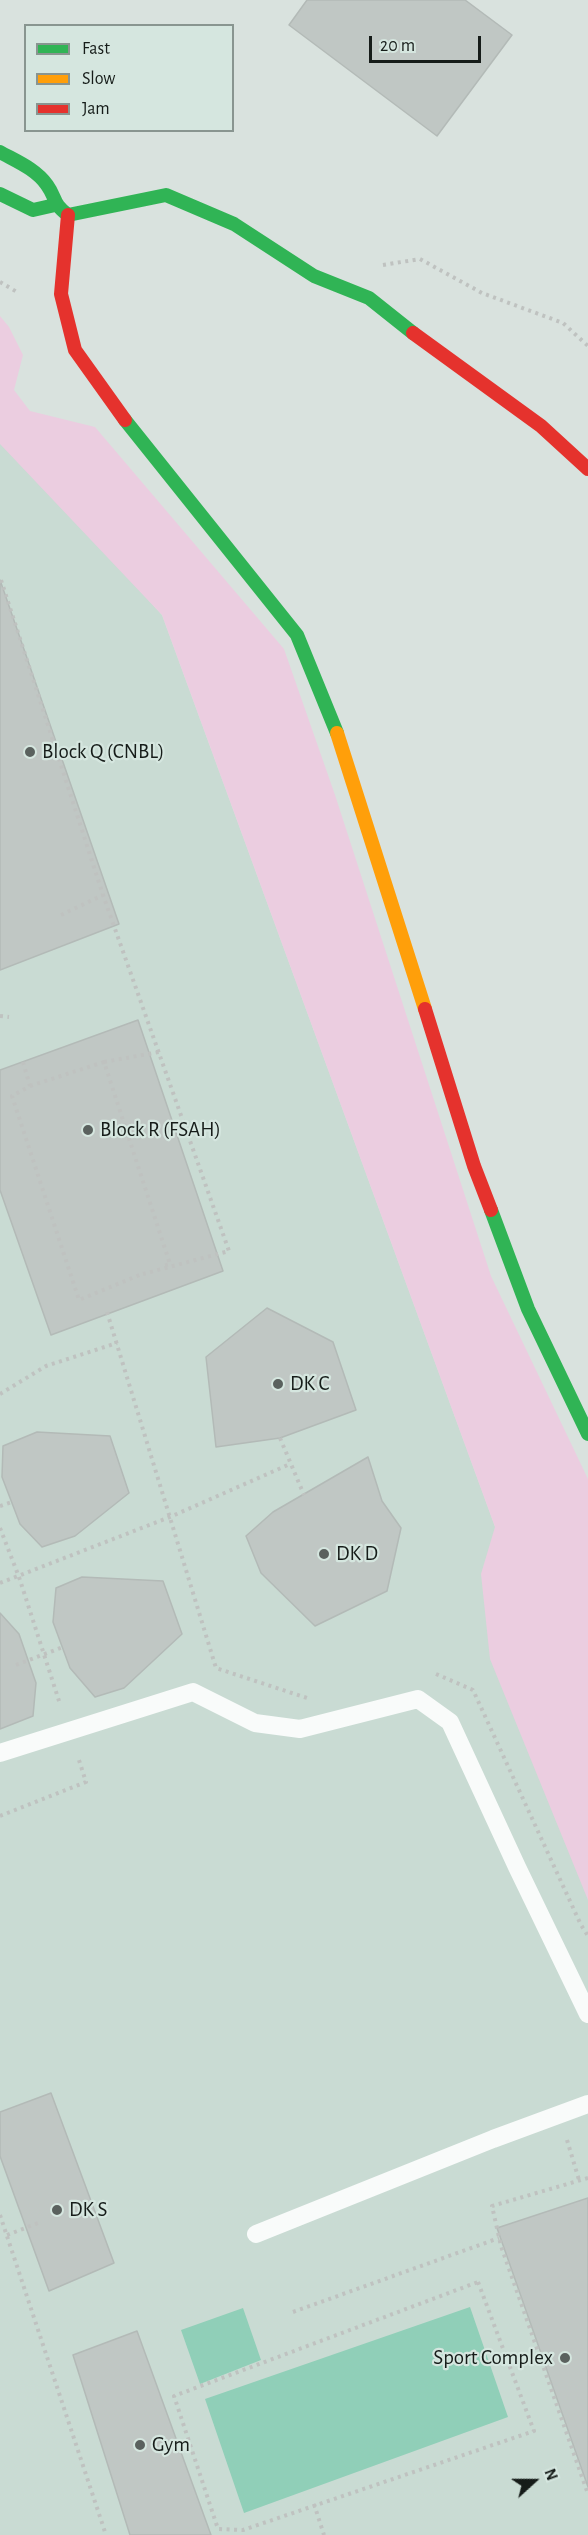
<!DOCTYPE html>
<style>
body{margin:0}
#map{position:relative;width:588px;height:2535px;overflow:hidden;background:#d9e2de;font-family:"Alegreya Sans",sans-serif}
canvas{display:block}
.legend{position:absolute;left:24px;top:24px;width:210px;height:108px;box-sizing:border-box;background:#d5e6df;border:2px solid #899590;margin:0;padding:8px 10px;list-style:none;font-size:18px;color:#161c19}
.legend li{display:flex;align-items:center;gap:12px;height:30px}
.legend b{width:30px;border:2px solid #899590}
.north{position:absolute;left:504px;top:2451px;width:60px;height:60px;-webkit-text-stroke:4px #d5e6df;paint-order:stroke;rotate:69deg;font-size:16px;font-weight:700;line-height:24px;text-align:center;color:#161c19}
.north::after{content:'';display:block;margin:auto;width:21px;height:27px;background:#161c19;clip-path:polygon(50% 0,100% 100%,50% 72%,0 100%)}
.scale{position:absolute;left:369px;top:36px;width:112px;height:27px;box-sizing:border-box;border:3px solid #161c19;border-top:0;padding-left:8px;font-size:18px;line-height:21px;white-space:nowrap;color:#161c19;-webkit-text-stroke:4px #d5e6df;paint-order:stroke}
</style>
<div id="map">
<canvas width="588" height="2535"></canvas>
<ul class="legend">
<li><b style="height:8px;background:#30b455"></b>Fast</li>
<li><b style="height:8px;background:#ff9f0a"></b>Slow</li>
<li><b style="height:8px;background:#e5322d"></b>Jam</li>
</ul>
<div class="north">N</div>
<div class="scale">20 m</div>
</div>
<script>
const context = document.querySelector('canvas').getContext('2d');
context.lineJoin = 'round';
function fillPath(path, color) { context.fillStyle = color; context.fill(path, 'evenodd'); }
function strokePath(path, color, width, dash) { context.strokeStyle = color; context.lineWidth = width; context.lineCap = dash ? 'butt' : 'round'; context.setLineDash(dash || []); context.stroke(path); }
function drawText(font, color, halo, rows, align = 'center') {
  context.font = font + ' "Alegreya Sans",sans-serif'; context.lineWidth = 4.5; context.setLineDash([]); context.textBaseline = 'middle'; context.strokeStyle = halo; context.fillStyle = color; for (const [text, x, y, turn = 0] of rows) {
    context.save(); context.translate(x, y); context.rotate((+turn || 0) * Math.PI / 180); context.textAlign = isNaN(turn) ? turn : align; if (halo) context.strokeText(text, 0, 0); context.fillText(text, 0, 0); context.restore();
  }
}
fillPath(new Path2D(`
 M0 431 162 615 588 1781V2535H0Z`), '#c9dbd3');
fillPath(new Path2D(`
 M0 316 9 327 23 355 14 390 30 411 95 427 284 649 335 795 491 1276 588 1479V1900L490 1659 481 1574 495 1527 162 615 0 444Z`), '#ebcde0');
fillPath(new Path2D(`
 M470 2307 508 2417 244 2513 205 2399Z
 M243 2308 261 2360 200 2384 181 2330Z`), '#90cfb8');
const building = new Path2D(`
 M307 0H465L512 35 437 136 289 25Z
 M0 580 119 924 0 970Z
 M138 1020 223 1271 51 1335 0 1190V1070Z
 M267 1308 333 1342 356 1410 280 1438 216 1447 206 1357Z
 M37 1432 110 1436 129 1493 75 1536 42 1547 20 1524 2 1477 3 1446Z
 M368 1457 382 1501 401 1528 387 1591 315 1626 261 1573 246 1536 273 1512Z
 M82 1577 163 1581 182 1634 124 1688 95 1697 70 1668 53 1622 56 1588Z
 M0 1613 19 1634 36 1683 33 1716 0 1729Z
 M51 2093 114 2263 49 2291 0 2156V2112Z
 M588 2198V2487L497 2228Z
 M137 2331 211 2535H130L73 2355Z`);
fillPath(building, '#c0c7c4');
strokePath(building, '#b3bab7', 1.5);
strokePath(new Path2D(`
 M383 265 420 259 482 293 563 323 588 346
 M0 282 17 292
 M1 580 103 895 229 1251 143 1274
 M61 915 103 895
 M0 1016 9 1017
 M23 1062 30 1086 12 1096 79 1300 142 1274
 M104 1062 159 1052
 M30 1086 104 1062 170 1264 163 1266
 M107 1312 216 1668 307 1698
 M0 1394 46 1366 117 1343
 M280 1438 304 1495
 M0 1506 12 1502
 M0 1528 19 1577 60 1704
 M0 1583 170 1517 290 1464
 M16 1665 63 1647
 M436 1674 473 1690 581 1925 588 1936
 M0 1816 86 1782 78 1757
 M567 2140 579 2180
 M588 2178 492 2206 501 2246 588 2494
 M0 2215 106 2535
 M7 2235 41 2222
 M478 2282 534 2431 243 2530 218 2529 174 2396Z
 M293 2312 499 2238
 M314 2504 324 2535`), '#bfc2c0', 4, [3, 4.5]);
strokePath(new Path2D(`
 M0 1753 193 1692 255 1723 300 1729 418 1699 450 1722 517 1867 588 2014
 M256 2234 493 2139 588 2104`), '#f9fbfa', 18);
strokePath(new Path2D(`
 M0 152C16 161 36 169 47 185 57 199 52 203 68 215L166 195 234 224 314 276 369 298 413 333
 M0 194 33 210 55 205
 M125 420 297 635 337 733
 M491 1210 528 1309 588 1434`), '#30b455', 14);
strokePath(new Path2D(`
 M337 733 425 1009`), '#ff9f0a', 14);
strokePath(new Path2D(`
 M68 215 61 294 75 350 125 420
 M413 333 541 426 588 469
 M425 1009 474 1166 491 1210`), '#e5322d', 14);
for (const [x, y, r, color] of [
 [30,752,6,"#5a615e"],
 [88,1130,6,"#5a615e"],
 [278,1384,6,"#5a615e"],
 [324,1554,6,"#5a615e"],
 [57,2210,6,"#5a615e"],
 [565,2358,6,"#5a615e"],
 [140,2445,6,"#5a615e"]
]) { const dot = new Path2D(); dot.arc(x, y, r, 0, 2 * Math.PI); context.fillStyle = color; context.fill(dot); strokePath(dot, '#d5e6df', 2); }
drawText('21px', '#161c19', '#d5e6df', [
 ["Block Q (CNBL)",42,752],
 ["Block R (FSAH)",100,1130],
 ["DK C",290,1384],
 ["DK D",336,1554],
 ["DK S",69,2210],
 ["Sport Complex",553,2358,"right"],
 ["Gym",152,2445]
], 'left');
</script>
